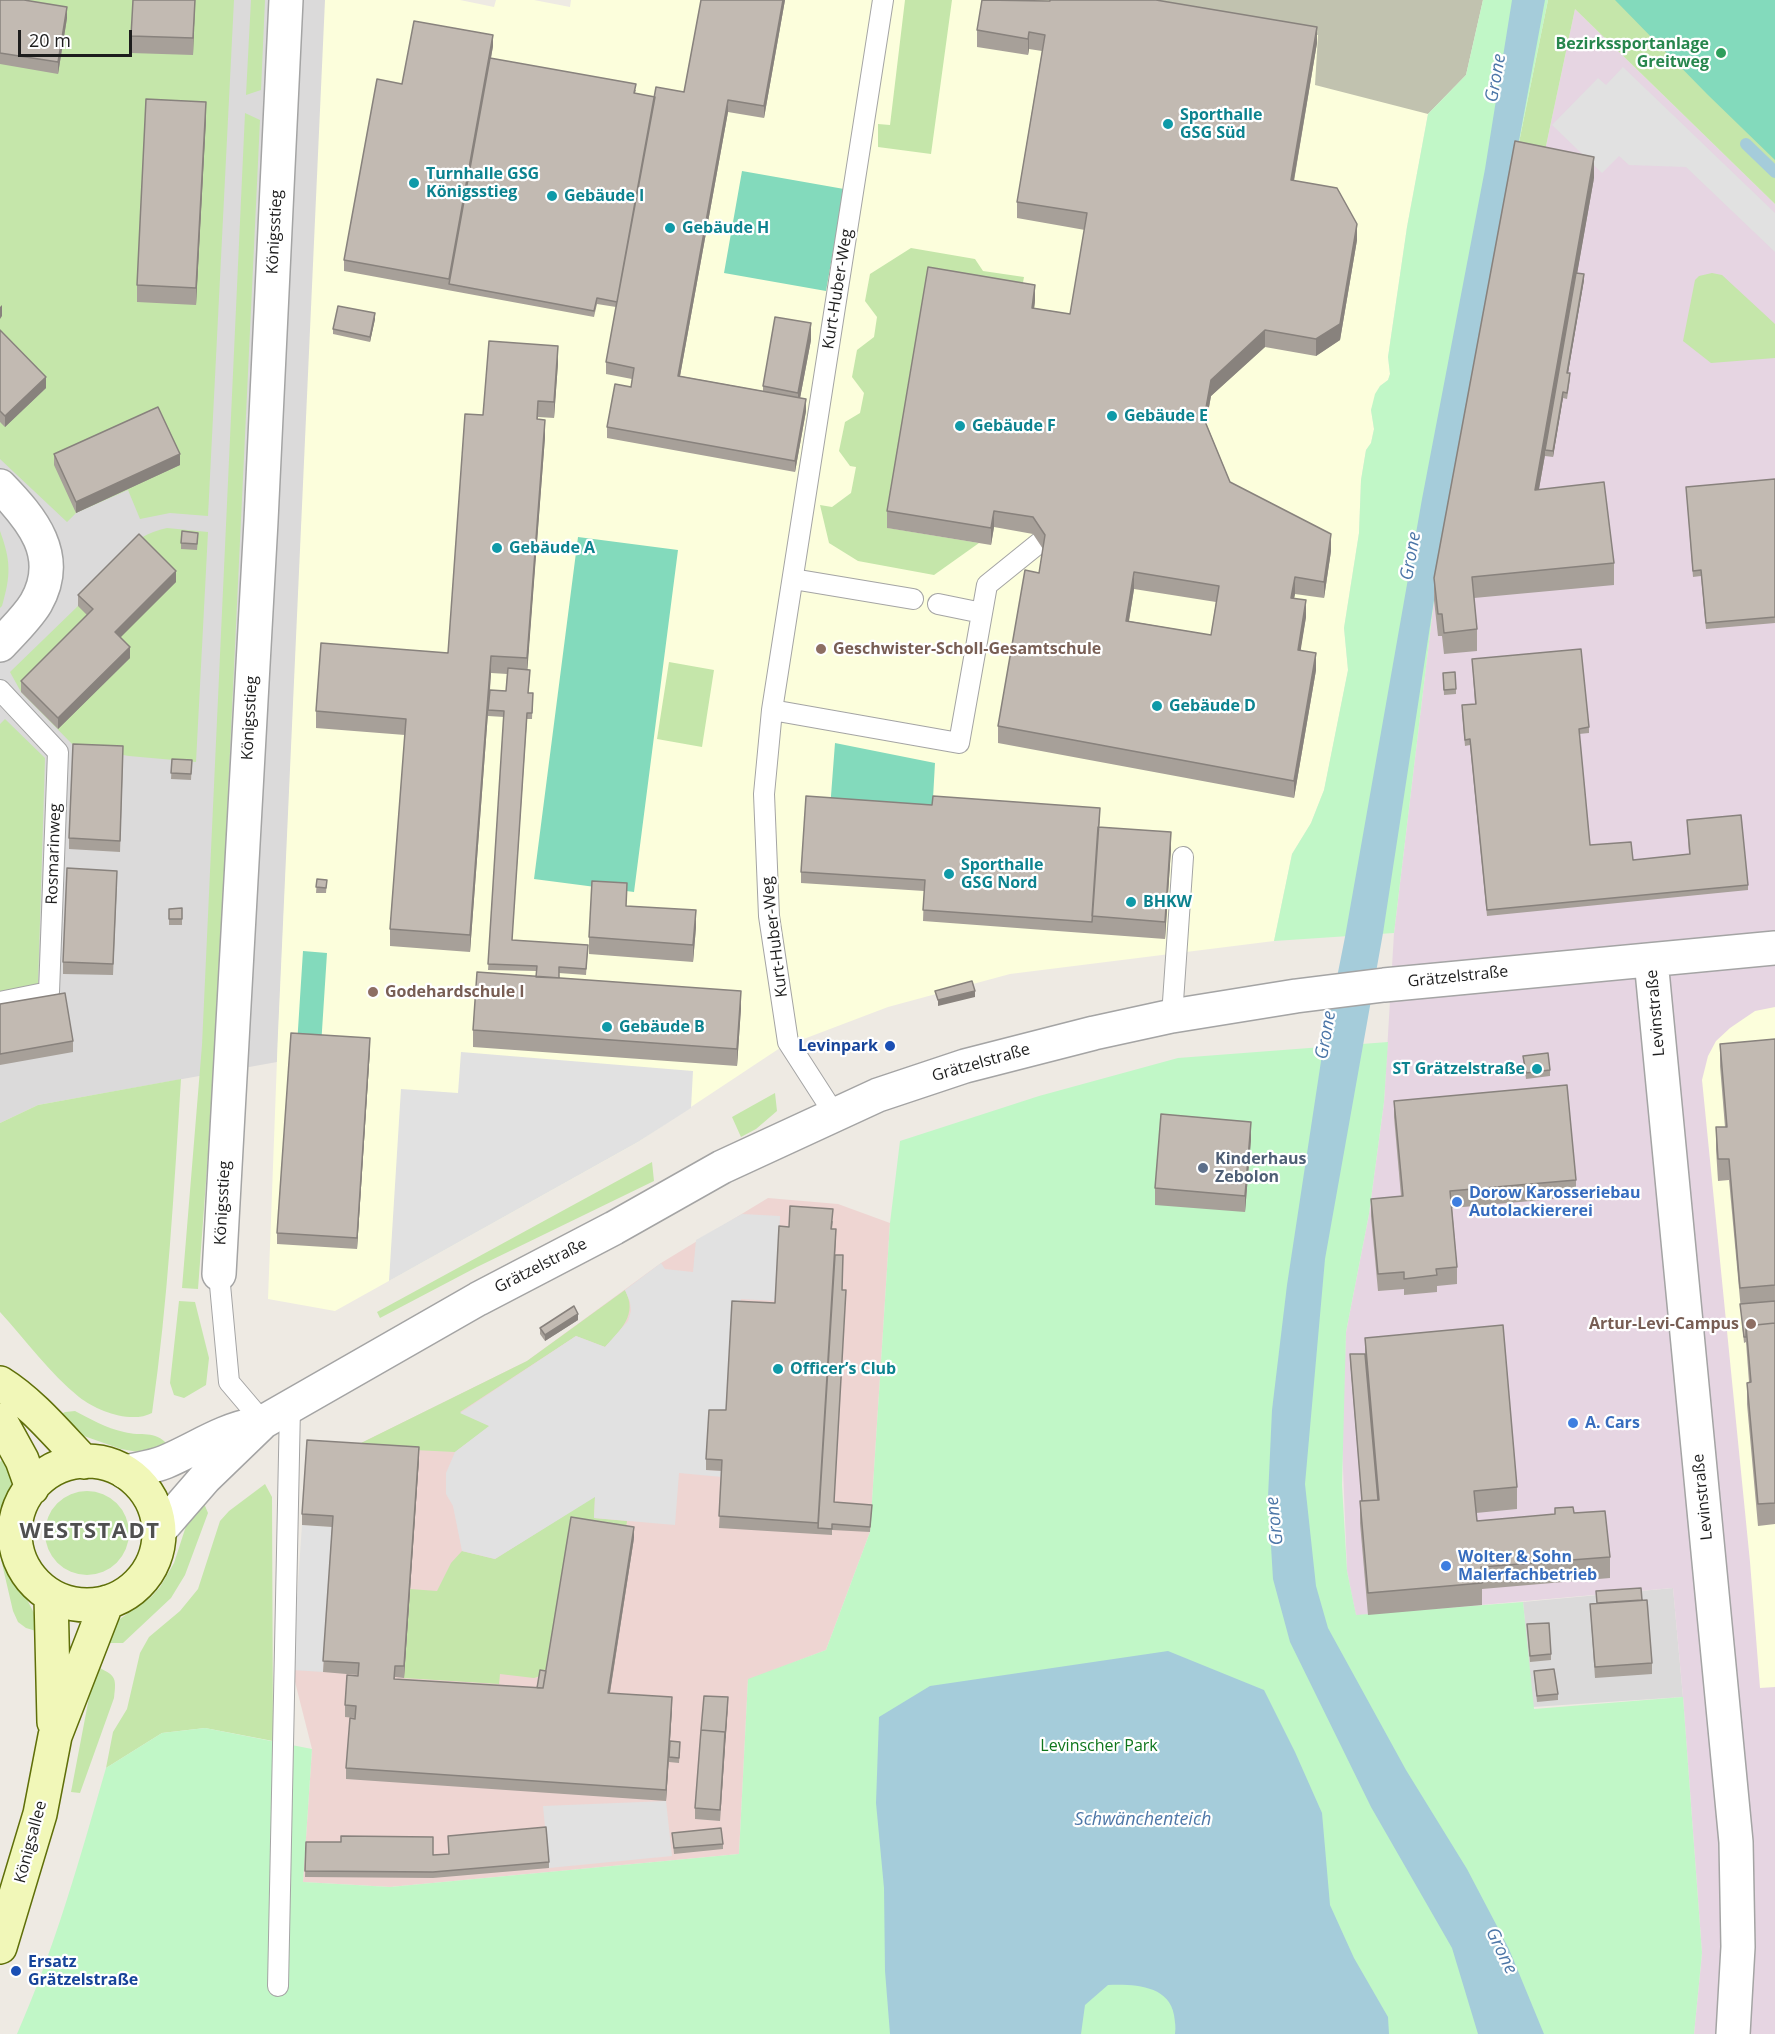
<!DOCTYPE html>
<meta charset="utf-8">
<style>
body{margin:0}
#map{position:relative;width:1775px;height:2034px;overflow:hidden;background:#eeeae3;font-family:"Open Sans",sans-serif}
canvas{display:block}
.scale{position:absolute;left:18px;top:30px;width:114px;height:27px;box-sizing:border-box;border:3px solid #1d1d1d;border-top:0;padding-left:8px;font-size:18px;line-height:21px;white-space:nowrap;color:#1d1d1d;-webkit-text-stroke:4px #fff;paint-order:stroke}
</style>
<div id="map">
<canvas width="1775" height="2034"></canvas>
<div class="scale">20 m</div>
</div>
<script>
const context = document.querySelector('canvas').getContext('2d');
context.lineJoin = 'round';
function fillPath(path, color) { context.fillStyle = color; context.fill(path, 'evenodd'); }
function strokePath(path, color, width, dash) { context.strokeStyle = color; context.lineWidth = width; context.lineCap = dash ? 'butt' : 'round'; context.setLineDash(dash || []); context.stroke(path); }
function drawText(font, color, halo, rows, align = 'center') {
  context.font = font + ' "Open Sans",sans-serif'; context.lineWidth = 4.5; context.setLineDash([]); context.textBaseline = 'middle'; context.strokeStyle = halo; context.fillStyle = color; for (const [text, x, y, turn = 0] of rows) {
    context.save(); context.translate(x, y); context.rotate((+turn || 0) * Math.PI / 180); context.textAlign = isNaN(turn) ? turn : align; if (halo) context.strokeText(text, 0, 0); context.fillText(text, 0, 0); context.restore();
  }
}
fillPath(new Path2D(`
 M0 0H326L277 1062 38 1105 0 1123Z
 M1673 1588 1683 1697 1533 1707 1523 1602Z`), '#dbdada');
fillPath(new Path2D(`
 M768 1198 838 1204 890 1223 870 1532 826 1650 748 1680 739 1854 390 1887 303 1882 312 1749 292 1670 353 1447 527 1361 661 1263Z`), '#eed5d2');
fillPath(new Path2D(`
 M1575 9 1775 204V2034H1694L1702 1953 1683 1697 1673 1588 1356 1616 1347 1571 1342 1443 1346 1332 1369 1214 1384 1102 1394 933 1434 600 1543 160Z`), '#e6d5e2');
fillPath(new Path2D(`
 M325 0H460L494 7 496 0H534L570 7 571 0H1483L1428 114 1407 227 1388 357 1390 374 1388 380 1380 386 1371 410 1374 429 1371 443 1366 450 1361 480 1359 533 1344 628 1348 670 1324 790 1311 823 1292 854 1274 941 1010 974 888 1007 780 1048 638 1142 335 1311 268 1299 278 1033Z
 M1775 1007V1687L1760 1688 1750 1562 1702 1080 1708 1056 1716 1041 1730 1028 1755 1011Z`), '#fcfedc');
fillPath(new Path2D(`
 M1094 0H1483L1466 75 1428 114 1315 85 1318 35Z`), '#c1c2af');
fillPath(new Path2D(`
 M0 0H234L208 516 170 513 140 519 128 490 76 513 67 522 0 459Z
 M251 0H265L261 90 246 95Z
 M905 0H952L931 154 878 147V124L890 125Z
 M1548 0H1775V204L1575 9 1543 160 1515 162Z
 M245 113 260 120 216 1046 198 1289 182 1288 202 1045Z
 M911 248 975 259 983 271 1024 277 1020 299 888 528 979 543 934 575 858 561 829 543 820 505 832 507 851 493 856 467 850 466 839 451 845 422 860 413 864 393 852 377 857 350 874 337 877 317 865 301 870 274Z
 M1712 273 1722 275 1775 324V358L1711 363 1683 341 1695 280 1699 276Z
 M167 528 208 532 196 762 129 756 75 747 21 692 10 672 78 606V596C104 571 129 535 167 528Z
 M0 531C11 561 11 575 2 606L0 608Z
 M669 662 714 670 702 747 657 739Z
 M5 719 45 758 38 986 0 992V724Z
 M181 1079C174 1189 168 1302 152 1413 131 1424 97 1411 79 1397 50 1374 25 1339 0 1312V1123L38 1105Z
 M775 1093 777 1111 756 1129 741 1137 732 1117Z
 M652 1162 654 1181 477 1267 380 1318 377 1312Z
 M625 1290C638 1314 621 1330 605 1347L576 1336 460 1412 490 1426 455 1452 353 1447 527 1361Z
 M179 1301 195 1302 209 1358 206 1385 184 1398 174 1395 170 1383Z
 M75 1411C90 1419 106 1428 124 1432 142 1437 154 1429 168 1445L149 1454 121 1449 81 1435 58 1416 65 1412Z
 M6 1455 12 1480 3 1521 5 1550 10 1567 34 1613 36 1631 26 1628 18 1622 13 1611 0 1555V1462Z
 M265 1484 272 1497 273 1741 205 1728 162 1733 106 1768 113 1732 127 1709 140 1653 149 1637 180 1611 198 1589 220 1521 229 1511Z
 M45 1533a42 42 0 1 1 84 0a42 42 0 1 1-84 0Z
 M595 1496 594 1518 627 1521 626 1528 547 1677 540 1676 534 1678 500 1674 499 1684 404 1678 410 1589 437 1591 451 1563 462 1551 495 1559Z
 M203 1501 208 1513 185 1575 171 1598 123 1643H104L117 1621 151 1597 160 1587 174 1563 187 1523Z
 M95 1666C115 1675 117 1676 114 1698L80 1793 71 1792Z`), '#c5e6aa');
fillPath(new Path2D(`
 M1483 0H1548L1515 162 1434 600 1394 933 1274 941 1292 854 1311 823 1324 790 1348 670 1344 628 1359 533 1361 480 1366 450 1371 443 1374 429 1371 410 1375 394 1380 386 1388 380 1390 374 1388 357 1407 227 1428 114 1466 75Z
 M1388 1042 1384 1102 1369 1214 1346 1332 1342 1485 1347 1571 1356 1615 1523 1602 1534 1709 1683 1697 1702 1953 1694 2034H17C55 1948 80 1858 106 1768L162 1733 205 1728 312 1749 303 1882 390 1887 739 1854 748 1679 826 1650 870 1532 890 1223 900 1141 1039 1096 1178 1058Z`), '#c1f7c7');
fillPath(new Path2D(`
 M1615 0H1775V160L1707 94Z
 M742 171 844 189 826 291 724 273Z
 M578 537 678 550 634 892 534 879Z
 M835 743 935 763 932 816 830 809Z
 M303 951 327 953 321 1046 297 1045Z`), '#83dabc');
fillPath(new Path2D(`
 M1623 67 1775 213V252L1686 167 1629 165 1619 156 1602 173 1552 125 1598 78 1606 85Z
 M461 1052 693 1071 691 1108 638 1142 389 1281 401 1089 458 1093Z
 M742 1214 780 1216 776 1301 741 1299 726 1422 706 1470 722 1471V1477L679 1473 675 1525 594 1518 595 1497 495 1559 462 1551 453 1506 446 1494V1473L455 1452 489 1426 460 1413 576 1336 605 1347 628 1321 631 1311 630 1302 625 1290 661 1263 665 1269 693 1272 696 1240Z
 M302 1525 333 1527 323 1672 292 1670Z
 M666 1801 672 1856 549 1868 543 1806Z`), '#e1e1e1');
fillPath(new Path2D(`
 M1512 0H1545L1434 600 1383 933 1325 1259 1305 1484 1316 1586 1328 1628 1406 1770 1467 1869 1509 1949 1544 2034H1478L1452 1948 1371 1807 1290 1642 1273 1579 1268 1497 1272 1410 1287 1285 1323 1048 1345 937 1422 499 1485 169Z
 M1168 1651 1264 1690 1295 1752 1322 1813 1330 1905 1354 1958 1388 2017 1389 2034H1175C1176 2027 1175 2022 1174 2015 1169 1985 1133 1984 1108 1985L1085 2005 1081 2034H890L885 1971 884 1888 876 1803 879 1717 930 1686Z`), '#a5ccda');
strokePath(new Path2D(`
 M1746 144 1775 172`), '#a5ccda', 12);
const lane = new Path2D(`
 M793 579 913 599
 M938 604 982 613
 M0 690 58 752 49 992 0 1002
 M772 710 959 743 987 585 1039 543
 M1172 1016 1183 857
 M835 1115 788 1042 769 916 764 794 772 710 883 0
 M219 1274 229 1382 263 1422
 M278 1986 290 1407`);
const street = new Path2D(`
 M0 486C32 519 63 556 36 603 27 618 12 632 0 645
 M1651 960 1736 1842 1738 1947 1733 2034
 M219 1274 261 521 286 0
 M125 1472C138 1469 153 1467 165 1462 198 1448 220 1431 256 1424
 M159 1531 205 1478 263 1422 478 1299 614 1228 722 1167 878 1095 965 1066 1094 1033 1172 1016 1296 996 1384 985 1775 948`);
const secondary = new Path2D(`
 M0 1383C32 1403 58 1435 84 1462
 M0 1420 22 1460 32 1488
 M15 1533a72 72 0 1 1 144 0a72 72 0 1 1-144 0Z
 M51 1596 54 1722
 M0 1947 40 1814 55 1736 107 1602`);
strokePath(lane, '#a4a4a4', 22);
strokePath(street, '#a4a4a4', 36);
strokePath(secondary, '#5f6f09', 36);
strokePath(lane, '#fff', 20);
strokePath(street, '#fff', 33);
strokePath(secondary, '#f1f7b8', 33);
fillPath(new Path2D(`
 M0 0 67 18 58 74 0 64Z
 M195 0 193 55 131 53V36Z
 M701 0H785L764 118 728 112 680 376 763 391V386L811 340 800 398 806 411 795 472 607 438V427L631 387 632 379 606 374V362L616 307 597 304 594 317 344 271V260L402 84 493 46 491 58 636 90 635 93 655 97 684 92Z
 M977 30 1317 43 1294 181 1357 240 1340 340 1316 356 1265 347 1211 396 1206 423 1230 482 1331 551 1324 598 1295 594 1294 598 1306 617 1300 651 1316 670 1294 798 998 743V726L1039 573 1043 549 1033 534 994 527 991 545 887 528V511L1035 301 1034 308 1070 314 1085 230 1017 218V202L1042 51 1029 49 1028 55 977 47ZM1134 589 1216 602 1211 635 1129 621Z
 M206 119 196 305 137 302V285Z
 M1594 178 1577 273 1584 280 1568 373 1570 379 1567 399 1563 398 1553 457 1545 456V455L1539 489 1614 563V585L1474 598 1477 629V651L1444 654 1442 636H1438L1434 600V578Z
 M375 319 370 342 333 334V329Z
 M0 330 46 388 5 427 0 422Z
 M558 363 554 418 538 417V419L545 437 527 670 530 676 528 693H533L532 719H527L512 940 588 945 586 975 559 973V978L741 1008 737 1066 473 1047V1030L536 977 537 971 488 970 504 717 488 716V713L470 952 390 946V929L405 735 316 728V711L448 653 483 415ZM491 673 507 674 506 691 490 690Z
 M54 454 180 465 76 513 54 465Z
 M1775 479V623L1706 629 1701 576 1693 577 1686 487Z
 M198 538 197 550 181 549V543Z
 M176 582 120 637 130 658 58 729 21 692V681L87 615 78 606V595Z
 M1472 659 1589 727V733L1579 734 1590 845 1633 860 1689 854 1687 820 1748 885V890L1487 916 1470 745 1465 746 1462 711V705L1475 704Z
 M1443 673 1456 689V694L1444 695Z
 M123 758 120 852 69 849V838Z
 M172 759 192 760 191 780 171 779Z
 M1100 819 1099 827 1171 849 1165 939 923 921 924 891 801 883V872Z
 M317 879 327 880 326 893H316Z
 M117 882 113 975 63 974V962Z
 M627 906 696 927 693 962 589 954V937Z
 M182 908V925H169V909Z
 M0 1004 73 1041V1052L0 1065Z
 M1775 1039V1524L1758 1526 1747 1404V1383L1749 1382 1746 1342 1744 1343 1729 1180 1718 1181 1716 1149V1127H1725L1720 1066V1044Z
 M370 1049 357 1249 277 1244V1233Z
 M1523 1056 1550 1070V1076L1526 1079Z
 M1394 1101 1576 1180V1197L1452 1208 1457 1267V1284L1437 1286V1292L1404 1295V1289L1378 1291 1371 1216V1199L1401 1196 1394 1117Z
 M1251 1139 1245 1212 1155 1205V1188Z
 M833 1221 832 1229 836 1241 835 1255 842 1290 834 1503 872 1505 870 1532 832 1530V1535L719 1528 722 1471 706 1470V1459L726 1410 775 1303 789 1227Z
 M578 1320 545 1341 540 1334V1328Z
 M1365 1338 1517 1487V1509L1476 1513 1477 1521 1574 1513 1610 1557V1578L1482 1589V1605L1368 1615 1360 1523V1501H1362L1350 1360V1354H1365Z
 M419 1459 404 1678 395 1677V1679L537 1688 546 1671 634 1538 610 1693 672 1708 670 1741 680 1748 679 1763 669 1762V1758L666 1801 346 1779V1768L355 1718 345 1717V1705L358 1675 323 1672 332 1527 302 1525V1514Z
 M1642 1600 1652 1663V1674L1595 1678 1590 1604Z
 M1527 1624 1551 1654V1660L1530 1662Z
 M1534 1671 1558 1694V1700L1537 1702Z
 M728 1703 720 1821 695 1819V1808Z
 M672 1833 723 1844V1849L674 1854Z
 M448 1836 549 1862V1868L433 1878 305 1877 306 1842 433 1855 449 1854Z`), '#a7a099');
fillPath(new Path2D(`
 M195 0 193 55V38Z
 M783 0H785L764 118V106Z
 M67 7V18L58 74V62Z
 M1317 27V43L1291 197V180Z
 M1029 32V49L1028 55V39Z
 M493 35V46L450 284H449V279Z
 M728 100V112L678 387V376Z
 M206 102V119L196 305V288Z
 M1594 157V178L1546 450H1545V455L1535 511V490Z
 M1357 224V240L1340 340 1316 356V339Z
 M1584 274V280L1567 379V373Z
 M1035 285V301L1032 325V308Z
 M2 305V316L0 319V307Z
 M375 313V319L370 342V337Z
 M811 323V340L798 409V393Z
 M1265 330V347L1211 396 1204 435V419L1211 380Z
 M558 346V363L554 418V402Z
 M46 377V388L5 427V416Z
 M1563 392V398L1553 457V451Z
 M806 399V411L795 472V461Z
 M545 420V437L527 675V658Z
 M180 454V465L76 513V502Z
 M994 511V527L991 545V528Z
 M1331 534V551L1324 598V582Z
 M176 571V582L115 643V632Z
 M1134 572V589L1126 638V621Z
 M1295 577V594L1291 614V598Z
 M1306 600V617L1298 667V650Z
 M130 647V658L58 729V718Z
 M1316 653V670L1294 798V781Z
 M491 656V673L470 952V935Z
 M1171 832V849L1165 939V922Z
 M696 910V927L693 962V945Z
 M741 991V1008L737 1066V1049Z
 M975 991V997L938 1006V1000Z
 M370 1038V1049L357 1249V1238Z
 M1251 1122V1139L1245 1212V1196Z
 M578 1314V1320L545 1341V1335Z
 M419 1447V1459L404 1678V1666Z
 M634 1527V1538L608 1704V1693Z
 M672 1697V1708L666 1801V1790Z
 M728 1703 720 1821 725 1732Z`), '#88827d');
const building = new Path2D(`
 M0 0H24L67 7 58 62 0 53Z
 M133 0H195L193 38 131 36Z
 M701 0H783L764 106 728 100 678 376 806 399 795 461 607 427 615 384 631 387 634 368 606 362 656 87 684 92Z
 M982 0 1050 1V0H1156L1317 27 1291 180 1337 188 1357 224 1340 324 1316 339 1265 330 1211 380 1204 419 1230 482 1331 534 1324 582 1295 577 1291 598 1306 600 1298 650 1316 653 1294 781 998 726 1025 570 1039 573 1045 535 1033 517 994 511 991 528 887 511 928 267 1035 285 1032 308 1070 314 1087 213 1017 202 1045 35 1029 32 1028 39 977 30ZM1134 572 1219 586 1211 635 1126 621Z
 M414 21 493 35 449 279 344 260 377 79 402 84Z
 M490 58 636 84 634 93 655 97 617 302 597 298 594 311 449 284Z
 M146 99 206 102 196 288 137 285Z
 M1515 141 1594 157 1535 490 1604 482 1614 563 1472 577 1477 629 1444 633 1442 614H1438L1434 578Z
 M1576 273 1584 274 1567 373H1570L1567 393 1563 392 1553 451 1545 450Z
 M338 306 375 313 370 337 333 329Z
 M775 317 811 323 798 393 763 386Z
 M0 330 46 377 5 416 0 411Z
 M489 341 558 346 554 402 538 401 537 419 545 420 527 658 491 656 470 935 390 929 406 719 316 711 321 643 448 653 465 414 483 415Z
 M158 407 180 454 76 502 54 454Z
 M1775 479V617L1706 623 1701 570 1693 571 1686 487Z
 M182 531 198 533 197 544 181 543Z
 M139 534 176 571 115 632 130 647 58 718 21 681 93 609 78 595Z
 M1581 649 1589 727 1579 729 1590 845 1631 842 1633 860 1690 854 1687 820 1741 815 1748 885 1487 910 1470 739 1465 740 1462 705 1476 704 1472 659Z
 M508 668 530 670 528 693H533L532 713H527L512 940 588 945 586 969 559 967V978L536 977 537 966 488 964 504 711 488 710 490 690 506 691Z
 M1455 672 1456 689 1444 690 1443 673Z
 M73 744 123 746 120 841 69 838Z
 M172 759 192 760 191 774 171 773Z
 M806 796 932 805 933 796 1100 808 1092 922 923 910 925 880 801 872Z
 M1098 827 1171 832 1165 922 1092 916Z
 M67 868 117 871 113 964 63 962Z
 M317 879 327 880 326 888 316 887Z
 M592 881 627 883 626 906 696 910 693 945 589 937Z
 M182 908V919H169V909Z
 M477 972 741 991 737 1049 473 1030Z
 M972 981 975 991 938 1000 935 991Z
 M65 993 73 1041 0 1054V1004Z
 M291 1033 370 1038 357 1238 277 1233Z
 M1775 1039V1285L1740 1288 1729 1159H1718L1716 1127H1727L1720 1044Z
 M1548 1053 1550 1070 1526 1073 1523 1056Z
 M1567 1085 1576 1180 1450 1191 1457 1267 1436 1269 1437 1275 1404 1279V1272L1378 1274 1371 1199 1403 1196 1394 1101Z
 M1161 1114 1251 1122 1245 1196 1155 1188Z
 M790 1206 833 1209 831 1229H836L818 1523 719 1516 722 1460 706 1459 709 1410H726L732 1301 775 1303 779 1226 789 1227Z
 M835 1255H843L842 1290H846L834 1502 872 1505 870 1527 832 1524V1529L818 1528Z
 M1775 1301V1323L1746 1326V1337H1744L1740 1304Z
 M574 1306 578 1314 545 1335 540 1328Z
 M1775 1323V1503L1758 1504 1747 1383 1751 1382 1746 1326Z
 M1503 1325 1517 1487 1474 1491 1477 1521 1555 1514V1508L1573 1507 1574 1513 1605 1511 1610 1557 1481 1567 1482 1583 1368 1593 1360 1501 1379 1500 1365 1338Z
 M1350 1354H1365L1378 1500 1362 1501Z
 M307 1440 419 1447 404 1666H395L394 1679 543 1688 571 1517 634 1527 608 1693 672 1697 666 1790 346 1768 350 1718 355 1719 356 1706 345 1705 347 1675 358 1676 359 1663 323 1661 333 1516 302 1514Z
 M1641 1588 1642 1600 1597 1603 1596 1591Z
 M1647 1600 1652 1663 1595 1667 1590 1604Z
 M1549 1623 1551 1654 1530 1656 1527 1624Z
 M1554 1669 1558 1694 1537 1696 1534 1671Z
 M540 1670 546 1671 543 1688H537Z
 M704 1696 728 1697 725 1738V1732L701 1730Z
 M701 1730 725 1732 720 1810 695 1808Z
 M670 1741 680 1742 679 1758 669 1757Z
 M546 1827 549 1862 433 1872 305 1871 306 1842H341V1836L433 1837V1855L449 1854 448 1836Z
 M721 1828 723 1844 674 1848 672 1833Z`);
fillPath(building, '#c2bab2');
strokePath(building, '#88827d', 1.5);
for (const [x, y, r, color] of [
 [1721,53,6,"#2e9e5b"],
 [1168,124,6,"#0f9aa8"],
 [414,183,6,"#0f9aa8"],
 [552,196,6,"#0f9aa8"],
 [670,228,6,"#0f9aa8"],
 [1112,416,6,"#0f9aa8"],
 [960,426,6,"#0f9aa8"],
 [497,548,6,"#0f9aa8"],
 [821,649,6,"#8d6e63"],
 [1157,706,6,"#0f9aa8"],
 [949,874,6,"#0f9aa8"],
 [1131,902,6,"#0f9aa8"],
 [373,992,6,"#8d6e63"],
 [607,1027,6,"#0f9aa8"],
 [890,1046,6,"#1a4fb4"],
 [1537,1069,6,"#0f9aa8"],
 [1203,1168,6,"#5c6f8a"],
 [1457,1202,6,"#3f7fe0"],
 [1751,1324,6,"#8d6e63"],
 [778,1369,6,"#0f9aa8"],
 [1573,1423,6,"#3f7fe0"],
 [1446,1566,6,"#3f7fe0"],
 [16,1971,6,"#1a4fb4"]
]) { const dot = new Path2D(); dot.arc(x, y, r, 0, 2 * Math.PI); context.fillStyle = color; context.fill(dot); strokePath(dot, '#fff', 2); }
drawText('bold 16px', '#27864d', '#fff', [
 ["Bezirkssportanlage",1709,44],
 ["Greitweg",1709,62]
], 'right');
drawText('bold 16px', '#0d838f', '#fff', [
 ["Sporthalle",1180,115],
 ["GSG Süd",1180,133],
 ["Turnhalle GSG",426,174],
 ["Königsstieg",426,192],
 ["Gebäude I",564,196],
 ["Gebäude H",682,228],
 ["Gebäude E",1124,416],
 ["Gebäude F",972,426],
 ["Gebäude A",509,548],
 ["Gebäude D",1169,706],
 ["Sporthalle",961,865],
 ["GSG Nord",961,883],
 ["BHKW",1143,902],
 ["Gebäude B",619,1027],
 ["ST Grätzelstraße",1525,1069,"right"],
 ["Officer’s Club",790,1369]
], 'left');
drawText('16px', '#1d1d1d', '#fff', [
 ["Königsstieg",275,232,-87],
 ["Kurt-Huber-Weg",838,289,-81],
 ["Königsstieg",250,718,-87],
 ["Rosmarinweg",54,854,-88],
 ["Kurt-Huber-Weg",775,937,-97],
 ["Grätzelstraße",1458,977,-6],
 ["Levinstraße",1656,1013,-95],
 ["Grätzelstraße",981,1063,-16],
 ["Königsstieg",223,1203,-87],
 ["Grätzelstraße",541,1266,-27],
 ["Levinstraße",1703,1497,-96],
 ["Königsallee",31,1842,-75]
]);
drawText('bold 16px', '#785e54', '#fff', [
 ["Geschwister-Scholl-Gesamtschule",833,649],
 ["Godehardschule I",385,992],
 ["Artur-Levi-Campus",1739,1324,"right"]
], 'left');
drawText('bold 16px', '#164399', '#fff', [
 ["Levinpark",878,1046],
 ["Ersatz",28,1962,"left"],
 ["Grätzelstraße",28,1980,"left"]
], 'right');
drawText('bold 16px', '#4e5e75', '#fff', [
 ["Kinderhaus",1215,1159],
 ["Zebolon",1215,1177]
], 'left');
drawText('bold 16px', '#366cbe', '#fff', [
 ["Dorow Karosseriebau",1469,1193],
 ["Autolackiererei",1469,1211],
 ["A. Cars",1585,1423],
 ["Wolter & Sohn",1458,1557],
 ["Malerfachbetrieb",1458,1575]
], 'left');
drawText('16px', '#0f761c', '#fff', [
 ["Levinscher Park",1099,1746]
]);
drawText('italic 18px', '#4d77a8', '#fff', [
 ["Grone",1496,78,-80],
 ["Grone",1411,556,-80],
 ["Grone",1326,1035,-80],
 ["Grone",1275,1521,-96],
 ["Schwänchenteich",1143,1820],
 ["Grone",1501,1951,64]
]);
context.letterSpacing = '1.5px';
drawText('bold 22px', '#505050', '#fff', [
 ["WESTSTADT",90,1532]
]);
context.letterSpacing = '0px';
</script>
